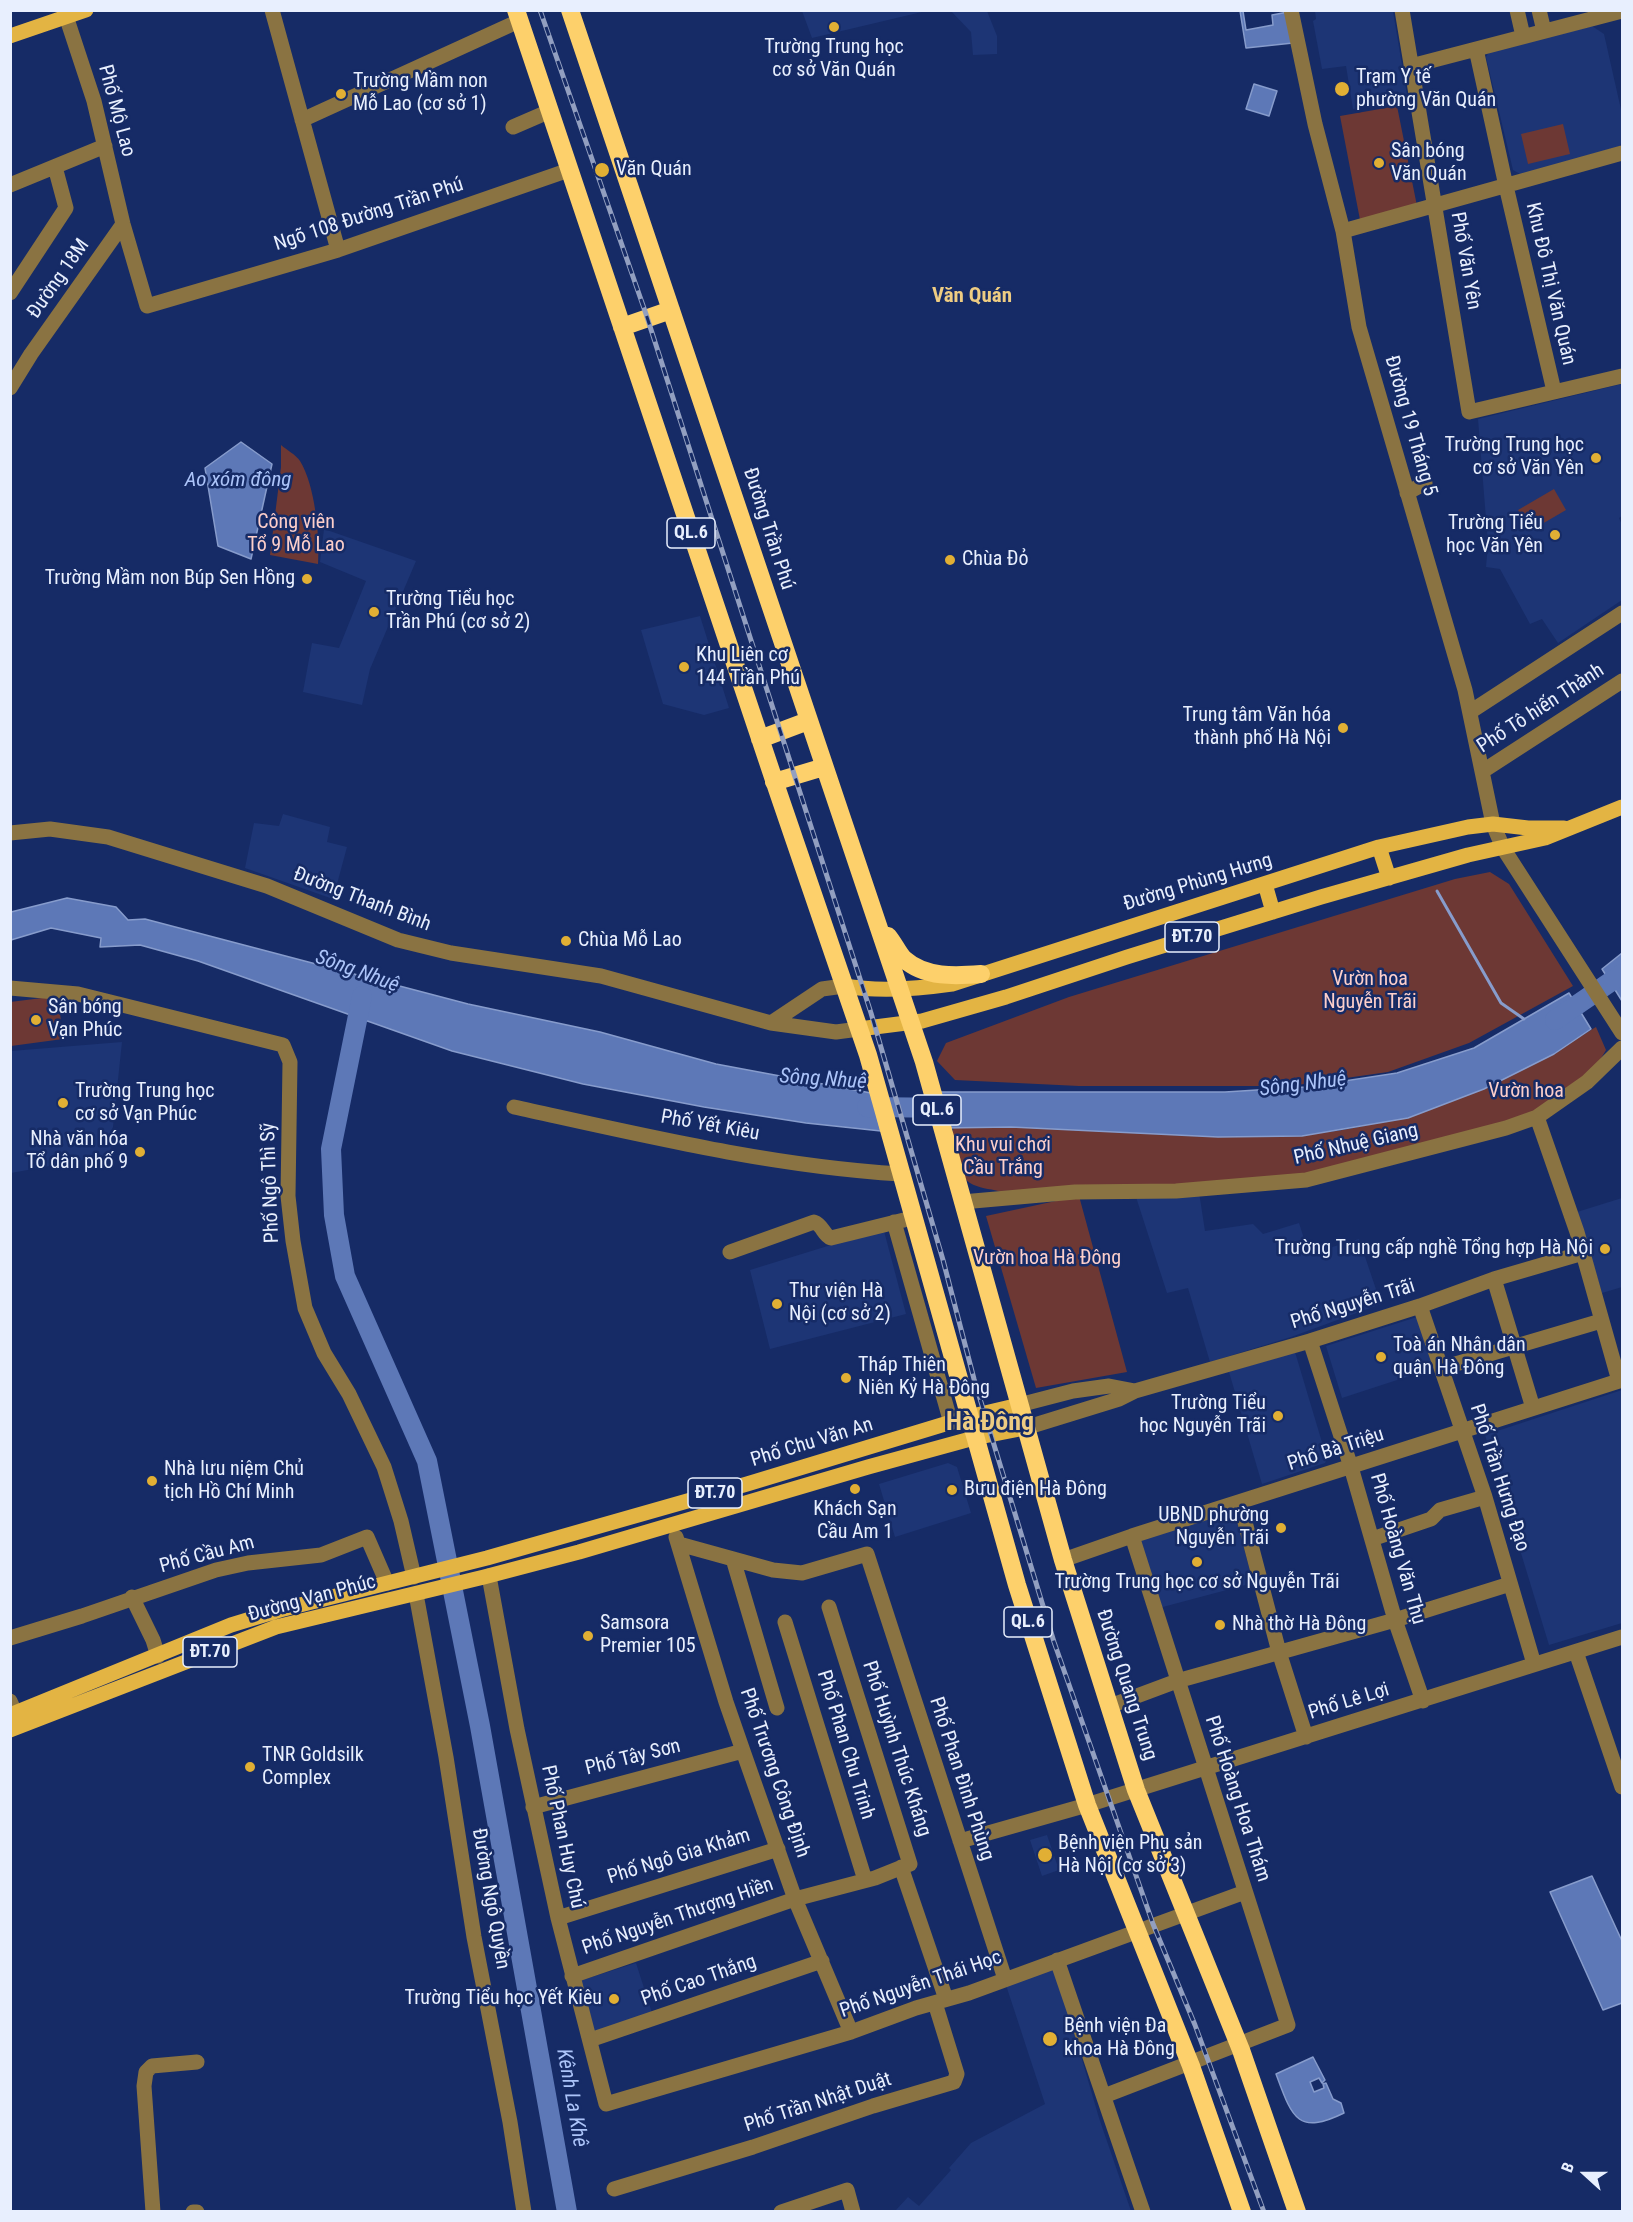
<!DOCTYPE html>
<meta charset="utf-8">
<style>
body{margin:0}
#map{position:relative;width:1633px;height:2222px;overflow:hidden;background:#162b66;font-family:"Roboto Condensed",sans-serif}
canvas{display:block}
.frame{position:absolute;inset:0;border:12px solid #e8effe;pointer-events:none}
.north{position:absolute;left:1555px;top:2144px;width:60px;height:60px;-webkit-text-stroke:4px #162b66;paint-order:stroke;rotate:291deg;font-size:16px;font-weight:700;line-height:24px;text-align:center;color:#e8effe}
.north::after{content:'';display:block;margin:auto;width:21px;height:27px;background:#e8effe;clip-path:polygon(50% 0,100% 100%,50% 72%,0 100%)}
</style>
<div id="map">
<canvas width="1633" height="2222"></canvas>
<div class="frame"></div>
<div class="north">B</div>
</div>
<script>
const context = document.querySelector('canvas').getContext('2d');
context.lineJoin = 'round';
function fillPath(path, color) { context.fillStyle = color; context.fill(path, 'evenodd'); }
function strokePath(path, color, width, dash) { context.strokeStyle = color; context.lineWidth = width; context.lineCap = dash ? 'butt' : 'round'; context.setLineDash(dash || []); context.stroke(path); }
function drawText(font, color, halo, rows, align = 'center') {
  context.font = font + ' "Roboto Condensed",sans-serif'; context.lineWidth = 5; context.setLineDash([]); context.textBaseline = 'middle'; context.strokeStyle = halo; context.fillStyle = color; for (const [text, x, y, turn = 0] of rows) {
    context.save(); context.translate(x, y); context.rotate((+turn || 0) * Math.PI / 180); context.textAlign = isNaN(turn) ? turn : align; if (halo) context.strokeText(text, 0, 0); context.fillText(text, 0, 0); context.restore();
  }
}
fillPath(new Path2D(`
 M802 11V10L926 11 812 38Z
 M951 11H987L997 36V54L973 55 971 32Z
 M1315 11H1393L1408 101 1353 109 1346 66 1322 69 1313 21 1316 19Z
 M1592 26 1604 34 1622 114V140L1620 146 1522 175 1513 170 1486 57 1489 52Z
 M1622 384V516L1619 518 1622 525V600L1558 643 1542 619 1530 624 1500 569 1486 567 1488 544 1478 419Z
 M324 529 416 561 370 669 362 705 303 692 312 643 339 648 366 581 320 562Z
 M700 616 729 708 704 715 663 704 641 630Z
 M283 814 330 827 327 842 347 847 333 899 245 868 254 823 279 826Z
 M122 1042 110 1155 11 1173V1051Z
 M1199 1192 1205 1231 1253 1224 1263 1234 1299 1223 1309 1254 1359 1239 1381 1304 1291 1337 1210 1362 1188 1288 1167 1293 1136 1197Z
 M1622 1198V1287L1602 1293 1577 1212Z
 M884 1231 906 1314 770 1349 750 1270 847 1240Z
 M1420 1316 1437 1367 1342 1398 1326 1346Z
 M1295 1352 1327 1459 1325 1463 1262 1484 1229 1372Z
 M1622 1390V1623L1549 1645 1485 1435Z
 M948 1463 957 1467 971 1513 895 1537 879 1484Z
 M1234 1509 1253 1583 1159 1608 1139 1541Z
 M1047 1835 1059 1870 1042 1876 1030 1840Z
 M636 1963 653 2016 592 2036 576 1982Z
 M1055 1967 1099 2118 1131 2211 891 2212 896 2210 908 2197 919 2206 951 2170 949 2168 971 2143 1045 2104 1005 1982Z`), '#1d3575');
fillPath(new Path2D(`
 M1397 106 1418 211 1361 225 1340 116Z
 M1563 124 1570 154 1528 164 1521 134Z
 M281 445C287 450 296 455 300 461 315 485 320 536 318 564L270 555 281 467Z
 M1554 489 1566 510 1530 531 1518 510Z
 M1490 872 1509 884 1573 986 1469 1043 1388 1072 1290 1086H1079L955 1080 937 1061 946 1043 1069 997 1455 879Z
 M58 996 63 1039 11 1046 10 1002Z
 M1596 1027 1606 1050 1588 1080 1536 1113 1306 1178 1176 1189 998 1191C990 1189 978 1188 970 1183 956 1174 948 1142 954 1127 973 1126 993 1123 1013 1124 1118 1126 1222 1141 1327 1132 1342 1131 1357 1127 1372 1124 1457 1106 1522 1071 1596 1027Z
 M1079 1196 1127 1372 1036 1388 986 1216Z`), '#6d3834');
const water = new Path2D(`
 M1240 11H1243L1246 30 1273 25 1272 15 1288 12 1293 43 1246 48Z
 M1254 84 1277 91 1269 116 1246 109Z
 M241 442 272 464 251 559 218 546 205 468Z
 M67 898 116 907 128 920 145 919 468 1004 600 1032 716 1064 871 1093 881 1131 806 1123 704 1107 583 1084 452 1051 198 961 140 945 100 947 101 938 51 928 11 940V912Z
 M1622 953V1001L1602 969Z
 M1569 993 1591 1029 1554 1054 1484 1089 1408 1118 1302 1136 1218 1137 1011 1127 944 1128 934 1092H1225L1305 1087 1397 1073 1474 1048Z
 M1592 1876 1622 1941V2003L1603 2010 1550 1892Z
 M1313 2057 1325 2080 1322 2083 1319 2078 1310 2082 1314 2092 1324 2088 1323 2084 1326 2083 1333 2099 1341 2103 1344 2113C1297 2136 1292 2117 1276 2074Z`);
fillPath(water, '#5d78b7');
strokePath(water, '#879ccc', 1.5);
strokePath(new Path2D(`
 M1437 891 1501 1003 1524 1019`), '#879ccc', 3);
strokePath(new Path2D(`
 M362 996 331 1149 334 1215 345 1276 427 1461 480 1726 567 2212
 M1555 1020 1622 974
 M867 1107 954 1108`), '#5d78b7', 20);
strokePath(new Path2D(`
 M64 10 94 101 123 224 147 306 338 250 569 170
 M272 10 338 250
 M1291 10 1315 124 1343 231 1359 327 1465 690 1493 824 1503 848 1622 1033
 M1402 10 1469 412 1622 376
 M1517 10 1523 36
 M1539 10 1544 31
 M1476 49 1506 186 1554 391
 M1411 66 1622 11
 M302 120 519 21
 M513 127 550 111
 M10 185 105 146
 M1343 231 1622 153
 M10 293 66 208 55 167
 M10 388 31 354 123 224
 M1407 493 1425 483
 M1470 712 1622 613
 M1483 771 1622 681
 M10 833 50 829 108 837 267 886 398 940 451 953 601 976 771 1023 836 1032 859 1029
 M10 988 78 994 283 1045 290 1062 288 1196 293 1241 305 1308 324 1353 349 1394 384 1467 401 1521 414 1577
 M771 1023 822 989 844 986
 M514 1107C642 1135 770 1166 901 1174
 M1537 1117 1577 1232 1619 1381
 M962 1202 1075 1192 1176 1191 1306 1180 1506 1128 1537 1117 1587 1082 1622 1048
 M894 1222 951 1423
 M730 1252 814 1222C823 1225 823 1235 831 1238L904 1220
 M1494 1279 1533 1408
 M1420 1306 1485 1497 1534 1664
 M1310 1341 1351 1467 1395 1620 1423 1701
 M1442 1368 1601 1321
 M1019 1405 1073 1391 1109 1386 1135 1391
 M1025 1428 1119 1399 1135 1391 1310 1341 1420 1306 1494 1279 1583 1253
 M1240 1503 1279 1652 1306 1737
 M676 1537 726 1702 743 1751 795 1899 851 2032
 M1372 1539 1431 1519 1440 1510 1485 1497
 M679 1544 773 1570 802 1573 867 1554 1005 1979
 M733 1559 777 1708
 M1063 1560 1132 1536 1622 1380
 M489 1576 517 1729 558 1918 606 2104 851 2032 916 2008 969 1993 1245 1892
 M416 1594 446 1757 474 1937 510 2122 524 2212
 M132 1597 153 1640 158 1656
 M785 1622 865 1880
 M10 1638 82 1616 216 1570 248 1563 321 1555 367 1537 387 1583
 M1576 1652 1622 1787
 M10 1701 15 1712
 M1110 1706 1177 1681 1395 1620 1510 1584
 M533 1807 743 1751
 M960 1841 1087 1805 1622 1637
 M901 1867 946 1999
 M558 1918 778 1849
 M1057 1960 1143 2212
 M572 1976 795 1899 875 1878 910 1864 829 1607
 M590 2040 822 1961
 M1104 2096 1288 2025 1132 1536
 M614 2189 753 2147 873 2106 954 2082 957 2074 935 2003
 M153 2212 144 2086 146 2072 152 2066 197 2062
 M193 2212H197
 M781 2212 847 2190 853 2212`), '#8a7342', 15);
strokePath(new Path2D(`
 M10 36 86 10
 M1379 847 1389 878
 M1265 884 1273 912
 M844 986C880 992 917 989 952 984L1379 847 1468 827 1493 824 1528 828H1564
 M859 1029 922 1021 1006 997 1127 957 1321 897 1468 855 1545 838 1622 807
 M10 1715 231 1625 280 1610 487 1558 747 1484 968 1417 1019 1405
 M10 1730 276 1627 484 1577 579 1552 868 1467 974 1438 1025 1428`), '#e3b443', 15);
strokePath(new Path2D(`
 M516 10 777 789 868 1055 1017 1585 1087 1805 1191 2066 1242 2212
 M570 10 924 1062 1063 1560 1136 1790 1241 2050 1297 2212
 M622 327 671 310
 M760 739 808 721
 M774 782 824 767
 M888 936C894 943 898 953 904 959 925 978 956 976 981 974`), '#fdd06b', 18);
const rail = new Path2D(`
 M540 10 646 314 871 1013 943 1260 974 1379 1054 1642 1153 1924 1195 2025 1264 2212`);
strokePath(rail, '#929fc0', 5);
strokePath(rail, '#162b66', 3, [9]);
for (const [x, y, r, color] of [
 [834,27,6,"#e1af34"],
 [1342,89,8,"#e1af34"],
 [341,94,6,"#e1af34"],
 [1379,163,6,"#e1af34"],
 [602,170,8,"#e1af34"],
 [1596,458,6,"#e1af34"],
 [1555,535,6,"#e1af34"],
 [950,560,6,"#e1af34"],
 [307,579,6,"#e1af34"],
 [374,612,6,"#e1af34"],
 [684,667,6,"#e1af34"],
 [1343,728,6,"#e1af34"],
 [566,941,6,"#e1af34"],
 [36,1020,6,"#e1af34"],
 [63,1103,6,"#e1af34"],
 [140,1152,6,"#e1af34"],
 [1605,1249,6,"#e1af34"],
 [777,1304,6,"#e1af34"],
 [1381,1357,6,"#e1af34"],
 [846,1378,6,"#e1af34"],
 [1278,1416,6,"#e1af34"],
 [152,1481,6,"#e1af34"],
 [855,1489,6,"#e1af34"],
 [952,1490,6,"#e1af34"],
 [1281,1528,6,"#e1af34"],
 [1197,1562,6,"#e1af34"],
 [1220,1625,6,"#e1af34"],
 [588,1636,6,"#e1af34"],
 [250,1767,6,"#e1af34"],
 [1045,1855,8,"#e1af34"],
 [614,1999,6,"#e1af34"],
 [1050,2039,8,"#e1af34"]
]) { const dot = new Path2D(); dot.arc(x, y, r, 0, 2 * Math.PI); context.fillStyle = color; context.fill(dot); strokePath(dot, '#162b66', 2); }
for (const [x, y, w] of [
 [691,533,48],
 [1192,937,54],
 [937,1110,48],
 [715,1493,54],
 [1028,1622,48],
 [210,1652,54]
]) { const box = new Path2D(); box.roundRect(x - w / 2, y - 15, w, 30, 4.5); context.fillStyle = '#162b66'; context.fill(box); strokePath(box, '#e8effe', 1.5); }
drawText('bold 18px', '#e8effe', null, [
 ["QL.6",691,533],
 ["ĐT.70",1192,937],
 ["QL.6",937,1110],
 ["ĐT.70",715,1493],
 ["QL.6",1028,1622],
 ["ĐT.70",210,1652]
]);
drawText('20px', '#e8effe', '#162b66', [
 ["Trường Trung học",834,48,"center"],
 ["cơ sở Văn Quán",834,71,"center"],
 ["Trạm Y tế",1356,78],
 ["phường Văn Quán",1356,101],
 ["Trường Mầm non",353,82],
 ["Mỗ Lao (cơ sở 1)",353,105],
 ["Sân bóng",1391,152],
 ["Văn Quán",1391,175],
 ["Văn Quán",616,170],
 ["Trường Trung học",1584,446,"right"],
 ["cơ sở Văn Yên",1584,469,"right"],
 ["Trường Tiểu",1543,524,"right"],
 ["học Văn Yên",1543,547,"right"],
 ["Chùa Đỏ",962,560],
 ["Trường Mầm non Búp Sen Hồng",295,579,"right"],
 ["Trường Tiểu học",386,600],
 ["Trần Phú (cơ sở 2)",386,623],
 ["Khu Liên cơ",696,656],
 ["144 Trần Phú",696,679],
 ["Trung tâm Văn hóa",1331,716,"right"],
 ["thành phố Hà Nội",1331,739,"right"],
 ["Chùa Mỗ Lao",578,941],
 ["Sân bóng",48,1008],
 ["Vạn Phúc",48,1031],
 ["Trường Trung học",75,1092],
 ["cơ sở Vạn Phúc",75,1115],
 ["Nhà văn hóa",128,1140,"right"],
 ["Tổ dân phố 9",128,1163,"right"],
 ["Trường Trung cấp nghề Tổng hợp Hà Nội",1593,1249,"right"],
 ["Thư viện Hà",789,1292],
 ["Nội (cơ sở 2)",789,1315],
 ["Toà án Nhân dân",1393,1346],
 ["quận Hà Đông",1393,1369],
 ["Tháp Thiên",858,1366],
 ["Niên Kỷ Hà Đông",858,1389],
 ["Trường Tiểu",1266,1404,"right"],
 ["học Nguyễn Trãi",1266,1427,"right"],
 ["Nhà lưu niệm Chủ",164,1470],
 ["tịch Hồ Chí Minh",164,1493],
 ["Bưu điện Hà Đông",964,1490],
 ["Khách Sạn",855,1510,"center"],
 ["Cầu Am 1",855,1533,"center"],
 ["UBND phường",1269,1516,"right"],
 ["Nguyễn Trãi",1269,1539,"right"],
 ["Trường Trung học cơ sở Nguyễn Trãi",1197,1583,"center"],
 ["Samsora",600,1624],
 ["Premier 105",600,1647],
 ["Nhà thờ Hà Đông",1232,1625],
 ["TNR Goldsilk",262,1756],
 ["Complex",262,1779],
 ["Bệnh viện Phụ sản",1058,1844],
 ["Hà Nội (cơ sở 3)",1058,1867],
 ["Trường Tiểu học Yết Kiêu",602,1999,"right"],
 ["Bệnh viện Đa",1064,2027],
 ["khoa Hà Đông",1064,2050]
], 'left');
drawText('20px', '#e8effe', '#162b66', [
 ["Phố Mộ Lao",116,111,75],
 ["Ngõ 108 Đường Trần Phú",369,215,-18],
 ["Phố Văn Yên",1465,261,80],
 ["Đường 18M",59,279,-55],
 ["Khu Đô Thị Văn Quán",1550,284,77],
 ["Đường 19 Tháng 5",1410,426,74],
 ["Đường Trần Phú",768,529,72],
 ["Phố Tô hiến Thành",1541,709,-33],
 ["Đường Phùng Hưng",1198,883,-17],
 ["Đường Thanh Bình",362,900,21],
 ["Phố Yết Kiêu",710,1126,10],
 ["Phố Nhuệ Giang",1356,1145,-13],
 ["Phố Ngô Thì Sỹ",271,1183,-92],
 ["Phố Nguyễn Trãi",1353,1305,-17],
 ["Phố Chu Văn An",812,1443,-17],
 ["Phố Bà Triệu",1336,1450,-18],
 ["Phố Trần Hưng Đạo",1499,1478,72],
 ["Phố Hoàng Văn Thụ",1397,1549,74],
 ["Phố Cầu Am",207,1555,-15],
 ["Đường Vạn Phúc",312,1599,-15],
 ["Đường Quang Trung",1126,1685,72],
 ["Phố Lê Lợi",1349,1702,-17],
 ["Phố Phan Chu Trinh",845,1745,73],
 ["Phố Huỳnh Thúc Kháng",896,1749,72],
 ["Phố Tây Sơn",633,1758,-14],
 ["Phố Trương Công Định",774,1773,71],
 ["Phố Phan Đình Phùng",961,1779,72],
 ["Phố Hoàng Hoa Thám",1237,1799,72],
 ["Phố Phan Huy Chú",562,1837,78],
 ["Phố Ngô Gia Khảm",679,1857,-17],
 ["Đường Ngô Quyền",490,1899,80],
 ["Phố Nguyễn Thượng Hiền",678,1917,-19],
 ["Phố Cao Thắng",699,1981,-19],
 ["Phố Nguyễn Thái Học",921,1985,-19],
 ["Phố Trần Nhật Duật",818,2103,-18]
]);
drawText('20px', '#fdcfca', '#162b66', [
 ["Công viên",296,523],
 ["Tổ 9 Mỗ Lao",296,546],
 ["Vườn hoa",1370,980],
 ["Nguyễn Trãi",1370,1003],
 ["Vườn hoa",1526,1092],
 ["Khu vui chơi",1003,1146],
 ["Cầu Trắng",1003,1169],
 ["Vườn hoa Hà Đông",1047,1259]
]);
drawText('bold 21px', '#eecc82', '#162b66', [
 ["Văn Quán",972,297]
]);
drawText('italic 21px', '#acc4f9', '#162b66', [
 ["Ao xóm đông",238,481],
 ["Sông Nhuệ",357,972,20],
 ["Sông Nhuệ",823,1080,4],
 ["Sông Nhuệ",1303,1085,-7],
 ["Kênh La Khê",571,2098,80]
]);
drawText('bold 26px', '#eecc82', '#162b66', [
 ["Hà Đông",990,1423]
]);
</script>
